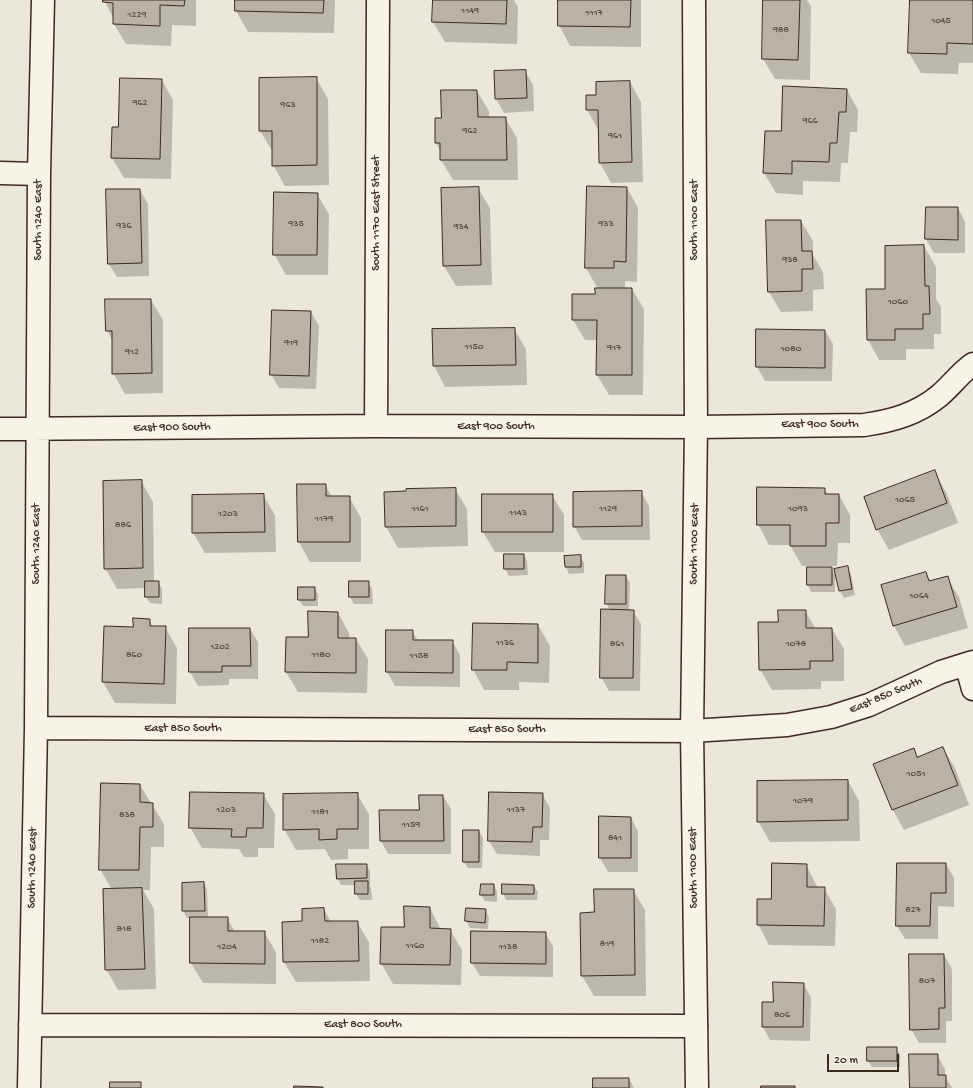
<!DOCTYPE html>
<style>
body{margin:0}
#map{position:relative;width:973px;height:1088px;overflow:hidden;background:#ece7dc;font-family:"Gochi Hand",sans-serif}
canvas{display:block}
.scale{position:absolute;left:827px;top:1054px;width:72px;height:18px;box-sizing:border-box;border:2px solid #3b2a1e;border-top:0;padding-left:5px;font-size:12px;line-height:14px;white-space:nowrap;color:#3b2a1e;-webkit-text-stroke:3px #f7f3e8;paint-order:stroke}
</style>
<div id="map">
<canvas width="973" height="1088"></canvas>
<div class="scale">20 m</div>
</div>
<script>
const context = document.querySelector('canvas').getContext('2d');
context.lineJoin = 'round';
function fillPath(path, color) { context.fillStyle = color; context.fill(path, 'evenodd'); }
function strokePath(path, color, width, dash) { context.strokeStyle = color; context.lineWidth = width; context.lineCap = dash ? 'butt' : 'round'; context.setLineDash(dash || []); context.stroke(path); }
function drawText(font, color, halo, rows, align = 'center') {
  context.font = font + ' "Gochi Hand",sans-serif'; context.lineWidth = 4; context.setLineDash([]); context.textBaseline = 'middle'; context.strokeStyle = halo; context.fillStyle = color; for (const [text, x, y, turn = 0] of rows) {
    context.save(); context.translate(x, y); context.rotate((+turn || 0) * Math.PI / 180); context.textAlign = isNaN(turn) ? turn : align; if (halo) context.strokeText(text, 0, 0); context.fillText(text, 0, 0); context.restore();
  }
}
fillPath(new Path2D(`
 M104 0H196V26L172 25 171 46 126 44 114 24V19Z
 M236 0H335L334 33 248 32 236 11Z
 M434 0H514L518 7 517 44 445 42 433 22Z
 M559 0H641V47L570 46 559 25Z
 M764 0H807L811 6 810 80 775 79 763 59Z
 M911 0H973V63H959L958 74 921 73 909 53Z
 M525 71 533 85 534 111 504 113 496 99Z
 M316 78 328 99 329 185 285 186 273 165V152L260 131V79Z
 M162 80 173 100 171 179 124 178 112 158 119 128Z
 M630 82 641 102 643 182 611 183 600 163 599 131 587 110 598 96Z
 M847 90 858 110 857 132H850L848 163H841L840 182 803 181V195L776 193 764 173 782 132Z
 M477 91 489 111V118H505L517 138 518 180H453L441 160V152L436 143 442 119Z
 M478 188 490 208 492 285 456 286 444 266Z
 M627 188 638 208 637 282 625 281V289H632L644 309 643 395H609L597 375 598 340H585L573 320 596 295 598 289 586 268Z
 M140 190 148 204 149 276 117 277 109 264Z
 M317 194 329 214 328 275H286L274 254Z
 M958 208 965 222V253H934L926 239Z
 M801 221 813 241V255L823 272 824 289 813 290V311L781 312 769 292Z
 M924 246 936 267V299L941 307V334H934V349H906V360H879L868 340 886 290Z
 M151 300 163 320V393L125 394 113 373V342L107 330Z
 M311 312 319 326 316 389 279 388 271 374Z
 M514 329 526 349 527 385 445 387 434 366 433 330Z
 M825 331 833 344 832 381H765L757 367Z
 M934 472 946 492 958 523 889 550 877 529Z
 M141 481 153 502 154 582H158L162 589V604L150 603 146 597V588L117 589 105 568Z
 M298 485H325L332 497H349L361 518V562H310L299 542Z
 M455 489 467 509 468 546 398 548 386 527 385 493Z
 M824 489 828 495H839L850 515V543H838L837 566H802L790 545H769L758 524Z
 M641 492 649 506 650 540H582L574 526Z
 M263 495 275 515 276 552 205 553 193 533Z
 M552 495 564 515V552H495L483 532Z
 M505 555H524L527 561 528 575 509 576 505 569Z
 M580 556 584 563V573L569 574 566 567 565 557Z
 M808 568H831L835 575V592H811L808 585Z
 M847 568 851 574 855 595 844 598 840 591 836 570Z
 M926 573 931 582 947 577 959 597 968 628 905 646 894 626Z
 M626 576 630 583 629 611H633L641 624 640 691H609L601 677 610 610 606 603Z
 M350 582H368L372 589 373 604H354L350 597Z
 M315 588 318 595V606H303L299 600Z
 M805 611 816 629H832L844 649V681H821V689L772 690 760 669 779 623Z
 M338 613 349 633V639H356L368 659 367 693 298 692 286 672 309 638Z
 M149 620 153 627H165L177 648 176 704 115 703 103 682 104 627 134 628Z
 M538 625 550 646 549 683 519 682V690H484L473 669Z
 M190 629H250L258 642V679H229V685L198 686 190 672Z
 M387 631H412L418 641H452L460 655V687L395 686 387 672Z
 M943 748 955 768 969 805 904 830 893 810 913 749 918 758Z
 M848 781 859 801 860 841 770 842 758 821Z
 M140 785 164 824V847H151L150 890H143L154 909 156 989 118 990 106 969 112 890 100 869Z
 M263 794 275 814 274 848H258V857H244L239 849 202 848 190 827Z
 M357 794 369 814V849H348V859L331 860 325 849 296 850 284 829Z
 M542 794 550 808 549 840H540V856L497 854 489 841Z
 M443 796 451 809V854H388L381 841Z
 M600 817 631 818 638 831V872H608L600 858Z
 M479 831 483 838 482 868H468L464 862Z
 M946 864 954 878V907L938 906V939H905L897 926Z
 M366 865 370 871V885H369L371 888 372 900H360L356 894V885H341L338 879Z
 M806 865 818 888H824L836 909 835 946 769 945 758 924 772 900Z
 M204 883 207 890 208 918H227L235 932H264L276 952V984L203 983 191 963V918H187L183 911V884Z
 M494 885 497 892V902L485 901 481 895Z
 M534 886 538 892 537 900H506L503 893Z
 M633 890 645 910 646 996H594L582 976 595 913Z
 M430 908 441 930H450L462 950 461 985 393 984 381 963 405 928Z
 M324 909 331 922H357L369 942 370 981 296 982 284 962 303 922Z
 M467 909 485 910 489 917 488 929 470 928 466 921Z
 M545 933 553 946V977L480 976 472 963Z
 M944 955 952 969V1021H946V1043H919L911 1029Z
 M803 984 811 997 810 1041 770 1040 763 1027 774 1003Z
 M896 1048 900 1054V1067H872L868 1061Z
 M937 1055 945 1069V1076L952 1088H911Z
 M629 1079 634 1088H594Z`), '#0003');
const building = new Path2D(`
 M103 0H185L184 6 160 5V26L113 24V3L103 2Z
 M235 0H324L323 13 235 11Z
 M433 0H507L506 24 432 22Z
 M558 0H631L630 27 558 26Z
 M763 0H800L798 60 762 59Z
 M910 0H973V44L947 43V54L908 53Z
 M526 70 527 98 495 99 494 71Z
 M317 77V165L272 166V131H259V78Z
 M120 78 162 79 160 159 111 158 112 127H118Z
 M630 81 632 162 599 163 598 110H586V95H596V82Z
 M783 86 847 89 846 112H839L837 143H830L829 162 792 161V174L763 173 765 131H781Z
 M441 90H477L478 117H506L507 160H440V143H435V118H441Z
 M587 186 627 187 626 262 614 261V268H585Z
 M479 187 481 265 443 266 441 188Z
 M106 189H140L142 263 108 264Z
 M274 192 318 193 317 255H273Z
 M926 207H958V240L925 239Z
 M766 220H801L802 251H812L813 269H802V291L768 292Z
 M924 245 925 286H929L930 314H923V329H895V340H867L866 289H885V246Z
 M595 288H632V375H596L597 320H572V294H595Z
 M105 299H151L152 373 112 374V331H106Z
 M272 310 311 311 309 376 270 375Z
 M515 328 516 365 433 366 432 329Z
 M756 329 825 330V368L756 367Z
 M935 470 947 503 876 530 864 497Z
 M142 480 143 568 104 569 103 481Z
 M297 484H326V496H350V542H298Z
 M757 487 825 488V494H839V523H826V546H790V525H757Z
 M456 488V526L385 527 384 492 406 491V489Z
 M642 491V526L573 527V492Z
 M264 494 265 532 192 533V495Z
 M482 494H553V532H482Z
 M504 554H524V569H504Z
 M581 555V567H565L564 556Z
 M848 566 852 589 839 591 834 569Z
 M807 567H832V585H807Z
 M926 572 929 581 948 576 957 607 893 626 881 585Z
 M606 575H626V604H605Z
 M145 581H159V597H145Z
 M349 581H369V597H349Z
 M298 587H315V600H298Z
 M601 609 634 610 633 678H600Z
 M778 610H806V628H832L833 661H810V669L759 670 758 622H778Z
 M308 611 338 612V638H356V673L285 672 286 637H308Z
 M133 618 150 619V626H166L164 684 102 682 104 626 133 627Z
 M473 623 538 624V663L507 662V670H472Z
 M189 628H250L251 666H222V672H189Z
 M386 630H413V640H453V673L386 672Z
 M943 747 958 785 892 810 873 764 914 748 917 757Z
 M848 780V820L757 822V781Z
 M101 783 140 784V802L153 803V827H140L139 870H99Z
 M190 792 264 793 263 828H247L246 837H231L232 829 189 828Z
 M489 792 543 793 542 827H533L532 842 488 841Z
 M358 793V829H337V839L319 840V829L283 830V794Z
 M419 795H443L444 841H380L379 810H419Z
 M599 816 631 817V858H599Z
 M463 830H479V862H463Z
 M772 863 807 864V887H825L824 926 757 925V899H771Z
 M897 863H946V893H931L930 926H896Z
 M336 864H367V878L337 879Z
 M355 881H368V894H355Z
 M204 882 205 911H182V883Z
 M481 884H494V895H480Z
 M502 884 534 885V894H502Z
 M142 888 145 969 105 970 103 889Z
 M594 889H634L635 975 581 976 580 913 594 912Z
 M404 906 430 907V928L451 929 450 965 380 964 381 927H404Z
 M324 908 325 921H358L359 961 283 962 282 922 302 921V909Z
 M466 908 486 909 485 923 465 921Z
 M190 917H228V931H265V964L190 963Z
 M471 931 546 932V964L471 963Z
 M909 954H944L945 1008H939V1029L910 1030Z
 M773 982 804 983 803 1027H762V1002H773Z
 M867 1047H897V1061H867Z
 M909 1054H938V1075H946V1088H910Z
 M593 1078H629V1088H593Z
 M110 1082H141V1088H110Z
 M294 1086 323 1087V1088H294Z
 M761 1086H795V1088H761Z`);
fillPath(building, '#bab2a7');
strokePath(building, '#3b2a1e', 1);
const street = new Path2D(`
 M0 173 39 174
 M376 426 378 0
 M0 429 376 426 696 427 864 425C892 421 917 414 939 396 951 386 960 373 973 364
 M966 664 973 689
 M36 728 692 731 787 725 831 717 869 705 941 672 973 662
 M30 1025 696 1026
 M29 1088 36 728 39 174 43 0`);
const secondary = new Path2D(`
 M694 0 696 427 692 731 697 1088`);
strokePath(street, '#3b2a1e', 25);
strokePath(secondary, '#3b2a1e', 25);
strokePath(street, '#f7f3e8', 22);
strokePath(secondary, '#f7f3e8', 22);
drawText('10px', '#5b4c40', null, [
 ["1149",470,11],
 ["1117",594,13],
 ["1229",137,15],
 ["1045",941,21],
 ["988",781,30],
 ["962",140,103],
 ["963",288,105],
 ["966",810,121],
 ["962",470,131],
 ["961",615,136],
 ["935",296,224],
 ["933",606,224],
 ["936",124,226],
 ["934",461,227],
 ["938",790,260],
 ["1060",898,302],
 ["919",291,343],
 ["1150",474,347],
 ["917",614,348],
 ["1080",791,349],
 ["912",132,352],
 ["1065",905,500],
 ["1161",420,509],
 ["1129",608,509],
 ["1093",798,509],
 ["1143",518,513],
 ["1203",228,514],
 ["1179",324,519],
 ["886",123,525],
 ["1064",919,596],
 ["1136",505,643],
 ["861",617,644],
 ["1078",796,644],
 ["1202",220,647],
 ["860",134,655],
 ["1180",321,655],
 ["1158",419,656],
 ["1051",916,774],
 ["1079",803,801],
 ["1203",226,810],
 ["1137",516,810],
 ["1181",320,812],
 ["838",127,815],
 ["1159",411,825],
 ["841",615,838],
 ["827",913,910],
 ["818",124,929],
 ["1182",320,941],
 ["819",607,944],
 ["1160",415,946],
 ["1204",227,947],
 ["1138",508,947],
 ["807",927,981],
 ["806",782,1015]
]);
drawText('12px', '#3b2a1e', '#f7f3e8', [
 ["South 1170 East Street",377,213,-90],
 ["South 1240 East",39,220,-90],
 ["South 1100 East",695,220,-90],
 ["East 900 South",820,425],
 ["East 900 South",496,427],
 ["East 900 South",172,428,-1],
 ["South 1240 East",37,544,-90],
 ["South 1100 East",695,544,-89],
 ["East 850 South",886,696,-23],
 ["East 850 South",183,729],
 ["East 850 South",507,730],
 ["South 1240 East",33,868,-89],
 ["South 1100 East",694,868,-91],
 ["East 800 South",363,1025]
]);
</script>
